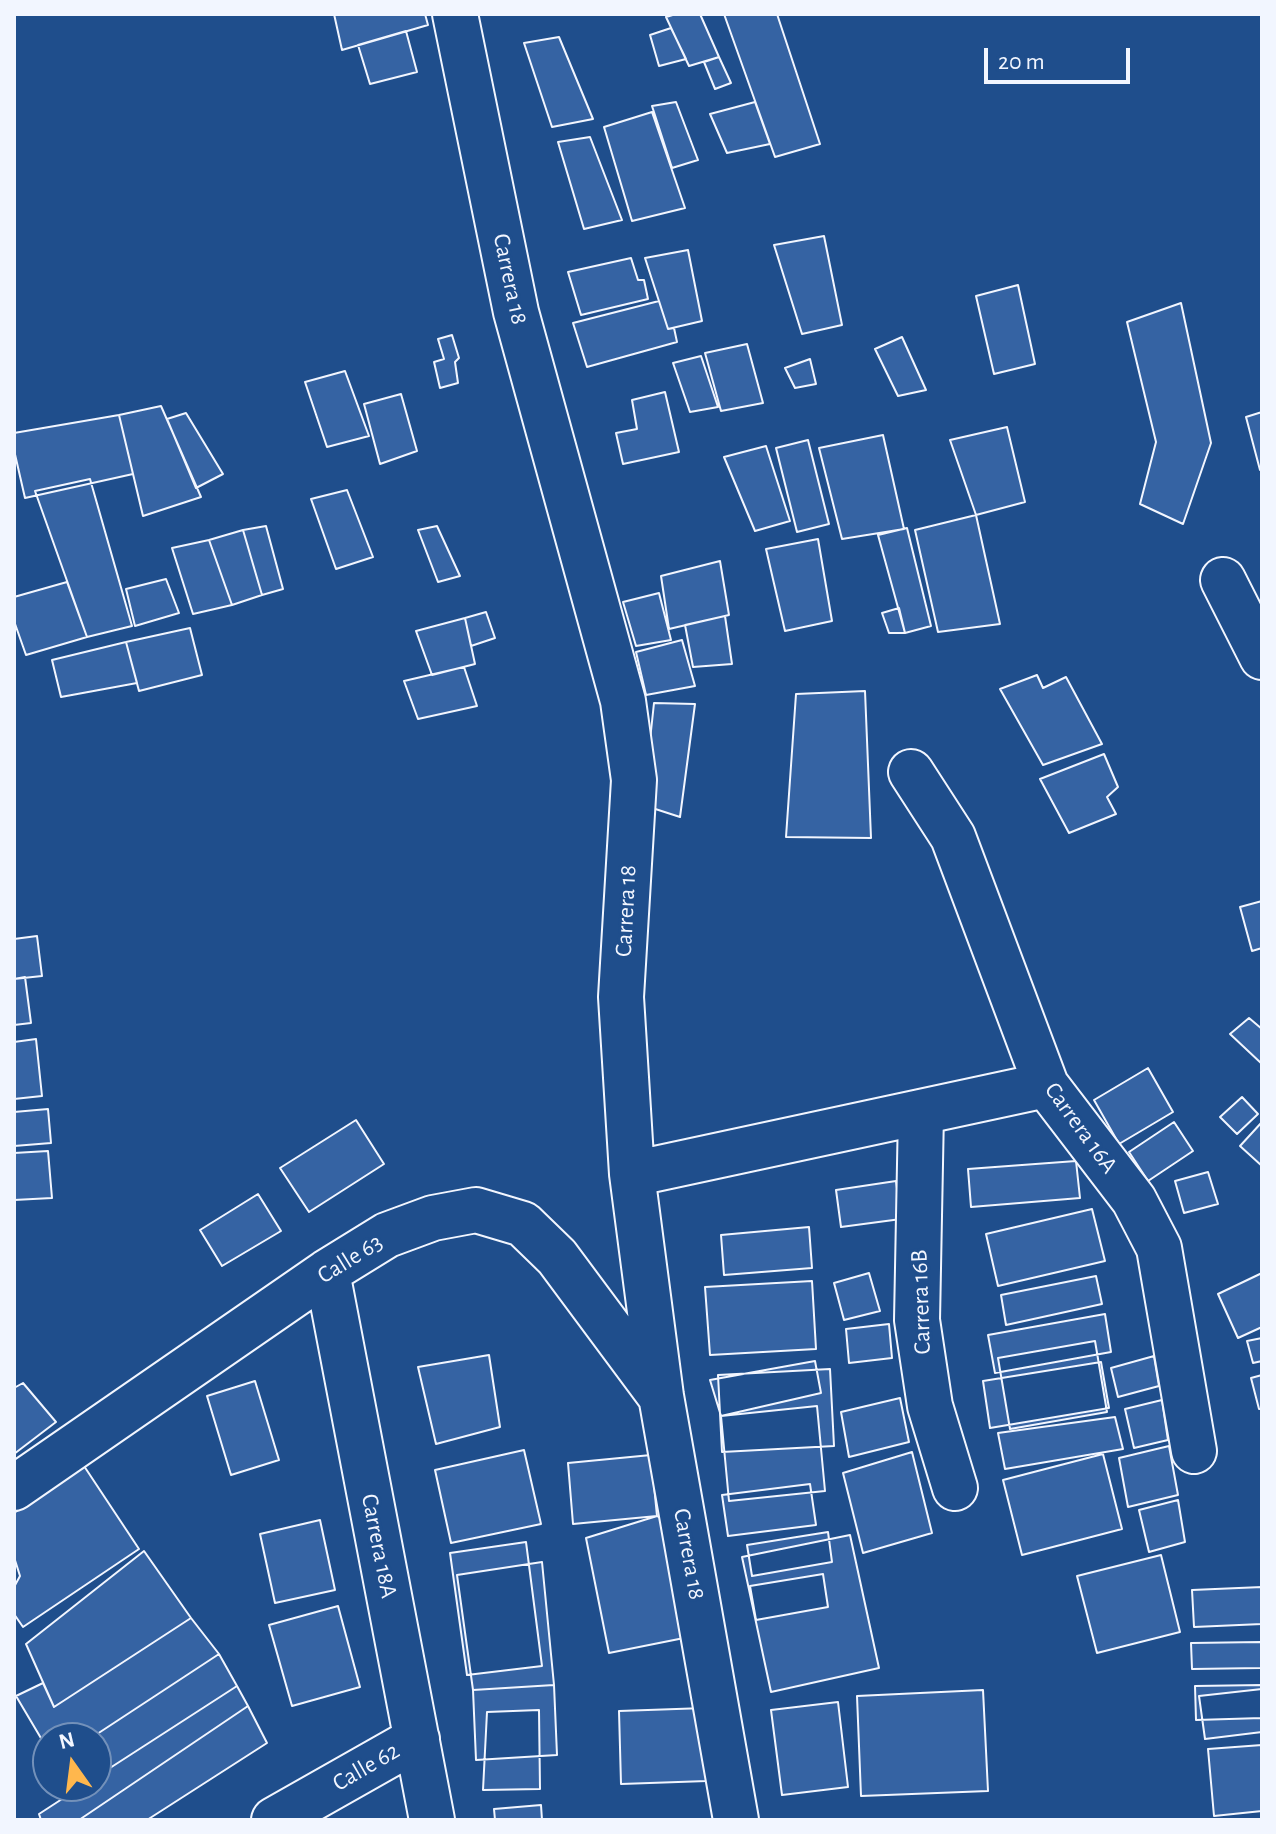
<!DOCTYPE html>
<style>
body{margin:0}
#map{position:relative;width:1276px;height:1834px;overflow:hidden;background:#1f4e8c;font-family:"Alegreya Sans",sans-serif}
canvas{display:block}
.frame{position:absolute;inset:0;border:16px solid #f2f6ff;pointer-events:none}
.north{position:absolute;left:32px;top:1722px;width:80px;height:80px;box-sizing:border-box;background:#1f4e8c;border:2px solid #7391ba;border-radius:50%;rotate:346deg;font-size:22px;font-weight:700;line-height:32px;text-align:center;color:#f2f6ff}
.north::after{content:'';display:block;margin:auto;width:28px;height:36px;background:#ffb74d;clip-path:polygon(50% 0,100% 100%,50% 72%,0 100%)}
.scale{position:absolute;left:984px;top:48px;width:146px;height:36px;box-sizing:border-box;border:4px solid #f2f6ff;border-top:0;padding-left:10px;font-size:24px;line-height:28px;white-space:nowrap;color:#f2f6ff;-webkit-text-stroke:6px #1f4e8c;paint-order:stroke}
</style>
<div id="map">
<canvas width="1276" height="1834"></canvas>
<div class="frame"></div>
<div class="north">N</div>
<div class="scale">20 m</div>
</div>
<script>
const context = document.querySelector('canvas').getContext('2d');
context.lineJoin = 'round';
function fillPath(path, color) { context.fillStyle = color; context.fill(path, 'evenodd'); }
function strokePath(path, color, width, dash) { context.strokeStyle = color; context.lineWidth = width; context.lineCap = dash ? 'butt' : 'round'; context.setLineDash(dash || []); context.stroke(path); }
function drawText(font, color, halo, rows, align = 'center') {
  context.font = font + ' "Alegreya Sans",sans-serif'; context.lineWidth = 6; context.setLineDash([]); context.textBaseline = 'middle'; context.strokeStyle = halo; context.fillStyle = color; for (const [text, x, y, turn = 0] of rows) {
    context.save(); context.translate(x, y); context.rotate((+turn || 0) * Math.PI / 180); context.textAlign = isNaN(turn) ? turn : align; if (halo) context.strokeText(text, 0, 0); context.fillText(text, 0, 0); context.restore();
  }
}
const building = new Path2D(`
 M334 14H425L428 25 342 50Z
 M676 14H700L719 57 689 66 666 17Z
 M724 14H777L820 144 775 157Z
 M671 28 686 59 659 66 650 35Z
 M406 31 417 72 370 84 358 45Z
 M559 37 593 119 552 127 524 43Z
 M719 57 731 83 715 89 704 62Z
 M676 102 698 160 672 168 652 106Z
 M755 102 770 144 727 153 710 114Z
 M652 112 685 208 632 221 604 127Z
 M590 137 622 220 584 229 558 142Z
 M824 236 842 325 802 334 774 245Z
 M688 250 702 321 668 329 645 258Z
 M631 258 638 280H644L648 299 581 315 568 272Z
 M1018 285 1035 364 994 374 976 296Z
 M659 301 668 329 674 328 677 342 587 367 573 323Z
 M1181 303 1211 443 1183 524 1140 504 1156 442 1127 322Z
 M452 335 459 358 455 362 458 383 440 388 434 362 444 359 438 339Z
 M902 337 926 390 898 396 875 349Z
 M747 344 763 403 721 411 705 353Z
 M701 356 718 407 690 412 673 363Z
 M810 359 816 384 795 388 785 368Z
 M345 371 369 436 327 447 305 382Z
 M665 392 679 452 623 464 616 433 637 429 632 400Z
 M401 394 417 451 380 464 364 404Z
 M161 406 201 497 143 516 119 415Z
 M1262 412V470H1260L1246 417Z
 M186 413 223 474 196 488 167 419Z
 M119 415 133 474 25 498 14 450V433Z
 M1007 427 1025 502 976 515 950 440Z
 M883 435 904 529 842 539 819 448Z
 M808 440 829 524 797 532 776 448Z
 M766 446 790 521 755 531 724 457Z
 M90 479 132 626 87 637 35 491Z
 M347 490 373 557 336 569 311 499Z
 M976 515 1000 624 938 632 915 530Z
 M266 526 283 589 262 595 243 530Z
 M437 526 460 576 438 582 418 530Z
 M907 528 931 626 905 633 878 535Z
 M243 530 262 595 232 605 209 540Z
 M818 539 832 621 785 631 766 549Z
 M209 540 232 605 193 614 172 548Z
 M720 561 729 615 669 629 661 576Z
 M166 579 179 613 135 626 126 589Z
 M67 582 87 637 26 655 14 621V597Z
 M659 593 671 640 636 646 623 602Z
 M899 608 905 633H889L882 613Z
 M486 612 495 638 471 646 465 618Z
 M725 616 732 664 693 667 685 625Z
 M465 618 475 664 432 675 416 631Z
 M190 628 202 675 139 691 126 642Z
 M682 640 695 686 646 695 636 652Z
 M126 642 137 683 61 697 52 660Z
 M464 667 477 706 418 719 404 681Z
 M1037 675 1043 688 1066 677 1102 744 1043 765 1000 689Z
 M865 691 871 838 786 837 796 694Z
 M654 703 695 704 680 817 643 805Z
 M1104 754 1118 787 1107 797 1116 814 1069 833 1040 779Z
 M1262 901V948L1252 951 1240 907Z
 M37 936 42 976 14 979V939Z
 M25 977 31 1023 14 1025V979Z
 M1249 1018 1262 1029V1064L1230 1034Z
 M36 1039 42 1096 14 1099V1042Z
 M1148 1068 1173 1112 1119 1144 1094 1100Z
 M1242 1097 1258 1114 1237 1134 1220 1117Z
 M48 1109 51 1143 14 1146V1112Z
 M356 1120 384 1164 309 1212 280 1168Z
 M1174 1122 1193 1151 1148 1181 1129 1152Z
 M1262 1122V1166L1240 1146Z
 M48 1151 52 1198 14 1200V1153Z
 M1076 1161 1080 1198 971 1207 968 1169Z
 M1208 1172 1218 1204 1184 1213 1175 1181Z
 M896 1181 901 1219 841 1227 836 1190Z
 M258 1194 281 1231 222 1266 200 1230Z
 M1092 1209 1105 1261 998 1286 986 1234Z
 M809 1227 812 1268 724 1275 721 1235Z
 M869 1273 880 1311 844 1320 834 1283Z
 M1262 1273V1327L1238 1338 1218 1294Z
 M1096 1276 1102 1304 1006 1325 1001 1295Z
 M812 1281 816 1349 710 1355 705 1287Z
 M1105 1314 1111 1352 995 1373 988 1335Z
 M889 1324 892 1358 849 1363 846 1329Z
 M1262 1338V1361L1253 1363 1247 1341Z
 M1095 1341 1107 1412 1010 1429 998 1358Z
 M489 1355 500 1427 436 1444 418 1367Z
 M1154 1356 1159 1386 1118 1397 1111 1368Z
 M815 1361 821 1393 721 1416 710 1380Z
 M1101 1362 1109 1408 990 1428 983 1381Z
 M830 1369 834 1446 722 1452 718 1375Z
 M1262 1375V1409H1259L1251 1378Z
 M255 1381 279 1460 231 1475 207 1396Z
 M23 1383 56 1422 14 1454V1388Z
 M900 1398 909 1442 849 1457 841 1412Z
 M1162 1400 1168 1440 1134 1448 1125 1409Z
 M817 1406 825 1491 729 1501 721 1416Z
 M1115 1417 1123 1449 1005 1469 998 1433Z
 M1169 1446 1178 1495 1128 1507 1119 1458Z
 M524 1450 541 1524 451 1543 435 1470Z
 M912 1452 932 1533 863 1553 843 1473Z
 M1103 1454 1122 1529 1022 1555 1003 1480Z
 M651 1455 657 1516 573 1524 568 1463Z
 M84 1466 139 1549 23 1627 14 1614V1587L20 1576 14 1557V1513Z
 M810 1484 816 1525 728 1536 722 1495Z
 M1178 1500 1185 1542 1149 1552 1139 1510Z
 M657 1516 667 1522 689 1637 609 1653 586 1538Z
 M320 1520 335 1590 275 1603 260 1534Z
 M828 1532 832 1562 752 1576 747 1545Z
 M850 1535 879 1668 771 1692 742 1557Z
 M526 1542 542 1666 467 1675 450 1553Z
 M144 1551 191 1618 54 1707 26 1644Z
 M1161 1555 1180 1632 1097 1653 1077 1576Z
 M542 1562 554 1685 473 1690 457 1575Z
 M823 1574 828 1607 756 1620 750 1586Z
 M1262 1587V1624L1194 1627 1192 1590Z
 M338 1606 360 1687 292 1706 269 1625Z
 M191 1618 219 1654 91 1738H48V1750L16 1696 43 1683 54 1707Z
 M1261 1642 1262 1668 1192 1669 1191 1643Z
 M219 1654 237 1686 96 1777V1738H91Z
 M554 1685 557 1755 476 1760 473 1690Z
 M1262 1685V1718L1196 1720 1195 1686Z
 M237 1686 248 1706 79 1820H41L39 1814 82 1786H96V1777Z
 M1262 1689V1732L1205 1739 1199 1696Z
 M983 1690 988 1791 861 1796 857 1696Z
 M838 1702 848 1787 782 1795 771 1710Z
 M248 1706 267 1743 147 1820H79Z
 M705 1708 707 1781 621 1784 619 1711Z
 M539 1710 540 1789 483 1790 487 1712Z
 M1262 1745V1811L1214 1816 1208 1749Z
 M541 1805 542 1820H495L494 1809Z`);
fillPath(building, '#3563a3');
strokePath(building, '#f2f6ff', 2);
const street = new Path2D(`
 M455 14 516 312 623 701 634 780 621 997 632 1174 661 1396 736 1820
 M1223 580 1262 657
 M911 772 953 837 1046 1085 1134 1200 1159 1248 1194 1451
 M921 1112 917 1320 930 1406 955 1488
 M632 1174 1046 1085
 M327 1272 432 1820
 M14 1488 327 1272 387 1235 433 1218 476 1210 523 1224 557 1257 658 1393
 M274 1820 417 1739`);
strokePath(street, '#f2f6ff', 48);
strokePath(street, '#1f4e8c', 44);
drawText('24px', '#f2f6ff', '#1f4e8c', [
 ["Carrera 18",510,279,78],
 ["Carrera 18",626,911,-87],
 ["Carrera 16A",1081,1128,54],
 ["Calle 63",350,1259,-32],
 ["Carrera 16B",921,1302,-92],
 ["Carrera 18A",379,1546,79],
 ["Carrera 18",689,1554,80],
 ["Calle 62",366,1767,-30]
]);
</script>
